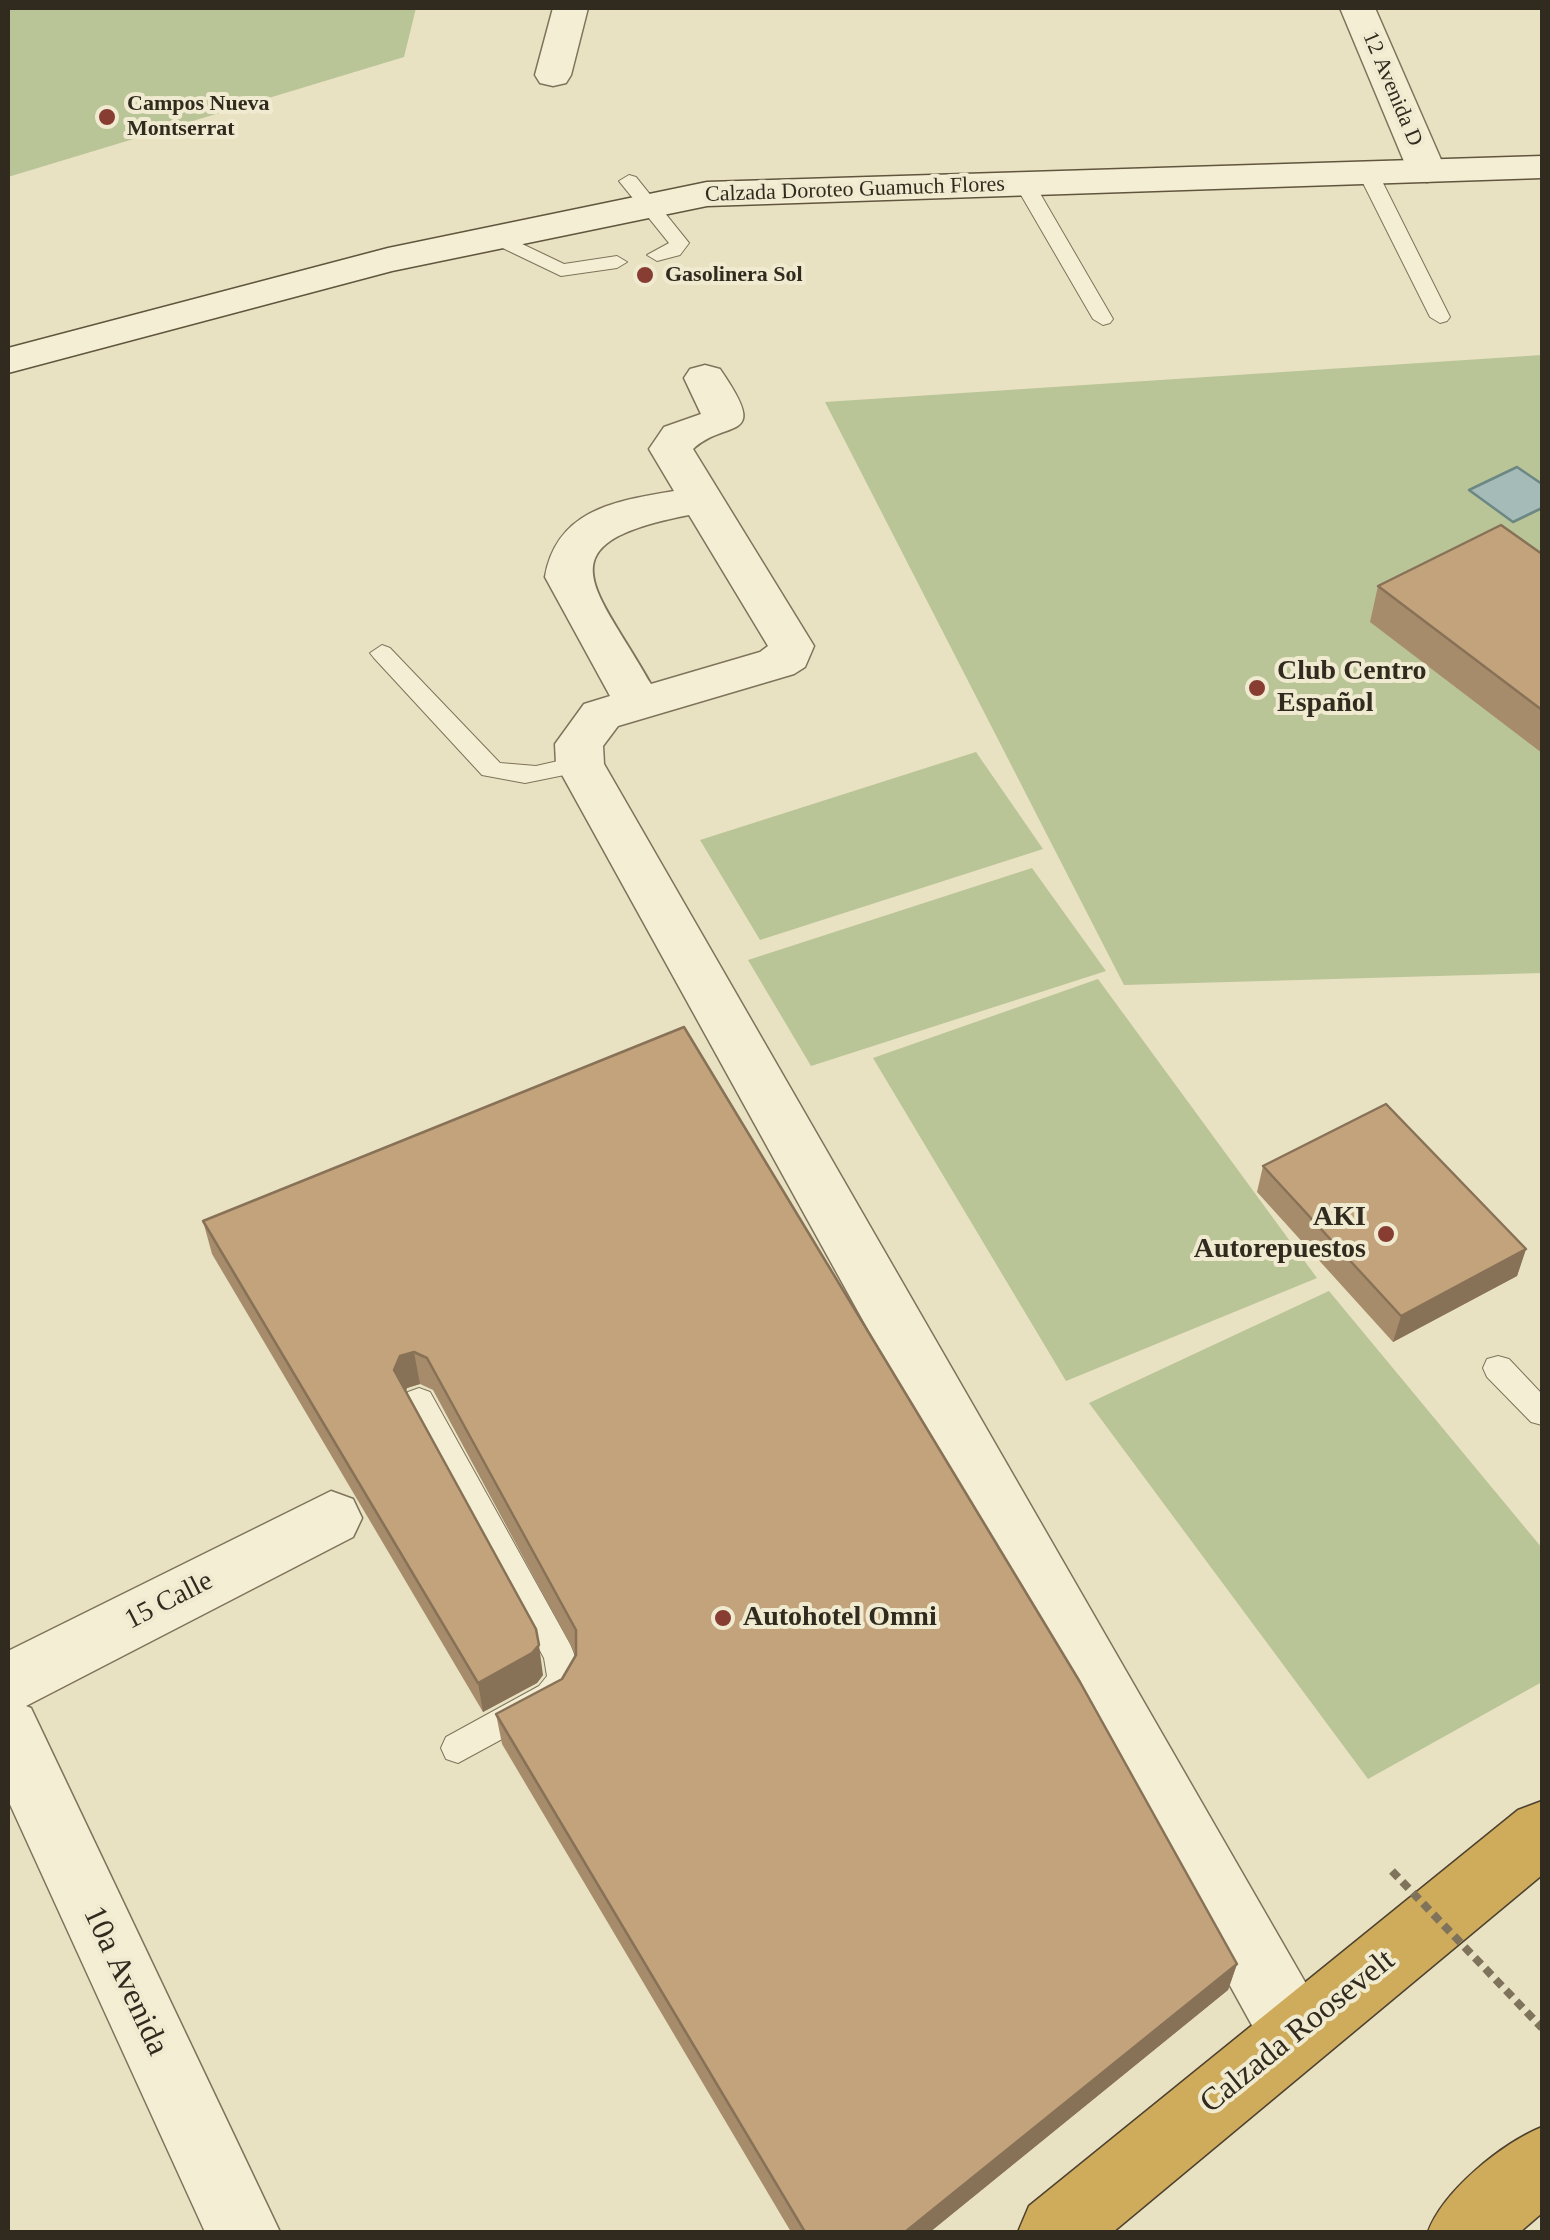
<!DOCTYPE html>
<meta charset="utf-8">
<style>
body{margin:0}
#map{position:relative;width:1550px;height:2240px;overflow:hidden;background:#e8e2c2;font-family:Georgia,serif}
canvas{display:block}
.frame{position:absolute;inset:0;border:10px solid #312a1e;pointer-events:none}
</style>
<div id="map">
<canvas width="1550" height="2240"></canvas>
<div class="frame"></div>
</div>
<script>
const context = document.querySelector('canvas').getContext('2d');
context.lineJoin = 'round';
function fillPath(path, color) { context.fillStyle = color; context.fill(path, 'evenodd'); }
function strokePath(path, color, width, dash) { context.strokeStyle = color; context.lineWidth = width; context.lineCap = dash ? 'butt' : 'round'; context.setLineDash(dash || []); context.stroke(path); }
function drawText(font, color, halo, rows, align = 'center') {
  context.font = font + ' Georgia,serif'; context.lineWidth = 8; context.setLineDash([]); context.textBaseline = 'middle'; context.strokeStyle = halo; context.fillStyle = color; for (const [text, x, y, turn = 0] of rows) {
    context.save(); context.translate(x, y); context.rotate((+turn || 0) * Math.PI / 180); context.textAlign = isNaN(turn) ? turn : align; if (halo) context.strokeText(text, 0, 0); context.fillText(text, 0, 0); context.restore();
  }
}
fillPath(new Path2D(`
 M8 8H416L404 57 8 177Z
 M1542 355V973L1124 985 825 402Z
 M976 752 1043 849 760 940 700 840Z
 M1032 868 1106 971 811 1066 748 960Z
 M1098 979 1317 1278 1066 1381 873 1058Z
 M1329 1291 1542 1548V1682L1368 1779 1089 1403Z`), '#b9c497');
const water = new Path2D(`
 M1517 467 1542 484V508L1513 522 1469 490Z`);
fillPath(water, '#a4bbb7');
strokePath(water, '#6c8884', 2.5);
const lane = new Path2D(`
 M1368 167 1378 173 1450 317 1447 321 1440 323 1430 317 1358 173Z
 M629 175 636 177 689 243 680 255 657 261 647 255 669 243 619 181Z
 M1024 177 1034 183 1113 319 1110 323 1103 325 1093 319 1014 183Z
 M495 231 564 264 617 256 627 262 617 268 561 276 488 241 485 237Z
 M382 645 390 648 500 763 536 766 580 756 592 764 589 770 525 783 482 775 374 658 370 653Z
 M1498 1356 1509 1359 1542 1394V1425L1531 1422 1487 1377 1483 1368 1487 1359Z
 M419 1388 430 1392 570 1644C581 1668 581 1686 563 1706L458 1763 446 1759 441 1748 446 1737 539 1686 547 1676 544 1658 404 1401 408 1392Z`);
const street = new Path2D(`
 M553 8H588L571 75 566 83 553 86 540 83 535 75Z
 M1340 8H1375L1446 171 1440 179 1427 182 1414 179 1408 171Z
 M705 365 720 369C772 444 726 418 693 449L814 646 805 667 794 674 618 726 603 746 604 764 1320 2008 1331 2033 1320 2058 1295 2068 1270 2058 556 764 555 744 584 704 610 696 545 577C557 509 616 501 674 491L649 449 664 427 701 414 684 378 690 369ZM689 515 768 646 760 652 651 684C596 586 539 544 689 515Z
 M331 1491 353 1499 362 1518 353 1537 26 1706 31 1708 280 2232H205L8 1800V1651Z`);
const secondary = new Path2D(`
 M1542 156V178L707 206 392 271 8 373V348L388 248 707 182Z`);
const highway = new Path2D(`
 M1542 1801V1875L1113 2232H1018L1029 2206 1518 1810Z
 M1542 2127V2213L1520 2232H1428C1443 2191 1501 2144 1542 2127Z`);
strokePath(lane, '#7f735b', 2);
strokePath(street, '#7f735b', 3);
strokePath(secondary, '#61553e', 3);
strokePath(highway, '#4e412f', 3);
fillPath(lane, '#f4efd4');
fillPath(street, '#f4efd4');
fillPath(secondary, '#f4efd4');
fillPath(highway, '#ceac5b');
strokePath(new Path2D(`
 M1392 1871 1542 2028`), '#7f735b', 8, [9, 6]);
fillPath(new Path2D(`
 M1542 554V753L1370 622 1378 586Z
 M684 1027 1237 1964 1228 1990 930 2232H791L502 1744 496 1714 562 1679 576 1655 433 1390 420 1384 407 1388 406 1391 543 1675 537 1683 483 1712 212 1254 203 1221Z
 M1263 1166 1526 1249 1517 1276 1393 1342 1257 1192Z`), '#a78c6b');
fillPath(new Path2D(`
 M1526 1249 1517 1276 1393 1342 1401 1316Z
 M414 1352 420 1384 407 1388 401 1403 394 1370 400 1356Z
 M539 1645 543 1675 537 1683 483 1712 478 1683Z
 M1237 1964 1228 1990 930 2232H905Z`), '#887257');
const building = new Path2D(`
 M1501 525 1542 554V710L1378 586Z
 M684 1027 1080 1682 1237 1964 905 2232H805L496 1714 562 1679 576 1655V1630L427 1358 414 1352 400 1356 394 1370 536 1629 539 1645 532 1653 478 1683 203 1221Z
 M1386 1104 1526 1249 1401 1316 1263 1166Z`);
fillPath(building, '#c2a37c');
strokePath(building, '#887257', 2.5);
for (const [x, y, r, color] of [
 [107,117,10,"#873d32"],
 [645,275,10,"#873d32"],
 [1257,688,10,"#873d32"],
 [1386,1234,10,"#873d32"],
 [723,1618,10,"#873d32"]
]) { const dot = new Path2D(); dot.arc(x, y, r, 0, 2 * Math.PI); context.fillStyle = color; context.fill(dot); strokePath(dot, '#f0ebd0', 4); }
drawText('22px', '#312a1e', '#f0ebd0', [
 ["12 Avenida D",1392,89,67],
 ["Calzada Doroteo Guamuch Flores",855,190,-2]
]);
drawText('bold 22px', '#312a1e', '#f0ebd0', [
 ["Campos Nueva",127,104],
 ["Montserrat",127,129],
 ["Gasolinera Sol",665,275]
], 'left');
drawText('bold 28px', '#312a1e', '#f0ebd0', [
 ["Club Centro",1277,672],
 ["Español",1277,704],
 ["AKI",1366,1218,"right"],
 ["Autorepuestos",1366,1250,"right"],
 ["Autohotel Omni",743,1618]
], 'left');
drawText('28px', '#312a1e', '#f0ebd0', [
 ["15 Calle",169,1601,-27]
]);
drawText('32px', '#312a1e', '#f0ebd0', [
 ["10a Avenida",125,1981,65],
 ["Calzada Roosevelt",1298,2032,-39]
]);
</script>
